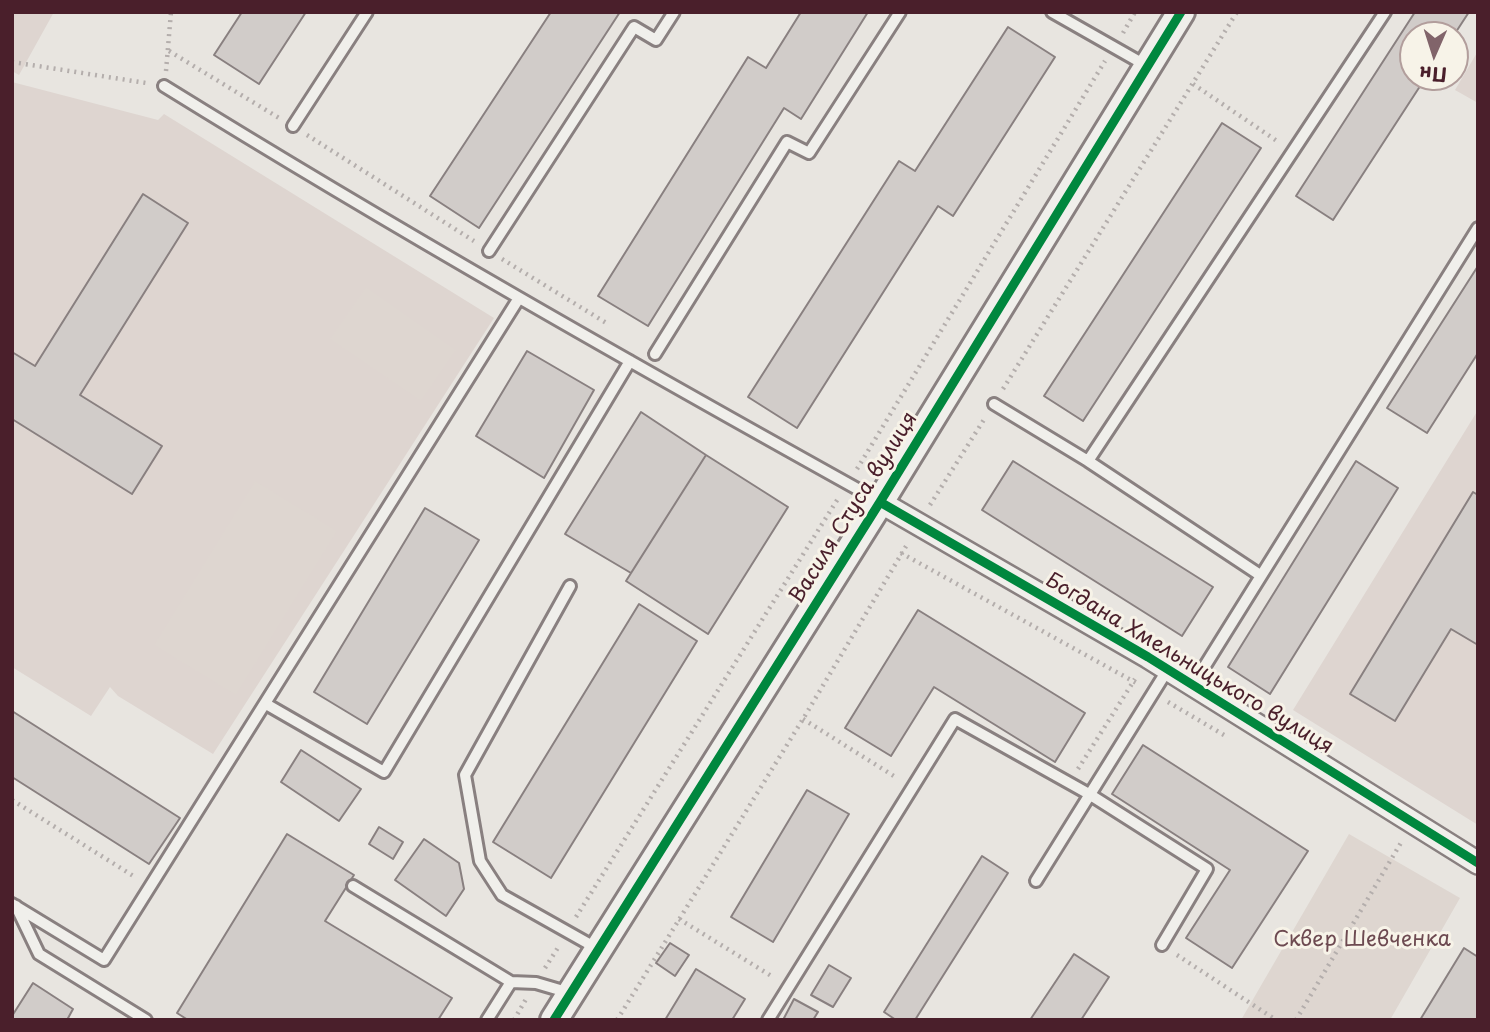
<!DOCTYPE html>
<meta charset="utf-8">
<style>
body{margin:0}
#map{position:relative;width:1490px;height:1032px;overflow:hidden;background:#e8e5e0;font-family:"Playpen Sans",sans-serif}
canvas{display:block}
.frame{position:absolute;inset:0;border:14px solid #4a1f2b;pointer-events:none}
.north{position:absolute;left:1399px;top:21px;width:70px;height:70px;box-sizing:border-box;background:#f7f3e8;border:2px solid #b29e9c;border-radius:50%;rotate:183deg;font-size:19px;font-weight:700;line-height:28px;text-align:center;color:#4a1f2b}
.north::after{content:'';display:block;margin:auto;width:24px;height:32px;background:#81646a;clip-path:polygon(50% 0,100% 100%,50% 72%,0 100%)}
</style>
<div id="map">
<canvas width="1490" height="1032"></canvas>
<div class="frame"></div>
<div class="north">Пн</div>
</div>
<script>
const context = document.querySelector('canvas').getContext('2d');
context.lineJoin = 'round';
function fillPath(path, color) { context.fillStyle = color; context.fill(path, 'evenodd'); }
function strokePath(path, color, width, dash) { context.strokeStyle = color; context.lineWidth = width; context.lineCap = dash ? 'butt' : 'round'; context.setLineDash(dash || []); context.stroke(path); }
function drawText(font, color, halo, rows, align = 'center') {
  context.font = font + ' "Playpen Sans",sans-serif'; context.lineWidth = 6; context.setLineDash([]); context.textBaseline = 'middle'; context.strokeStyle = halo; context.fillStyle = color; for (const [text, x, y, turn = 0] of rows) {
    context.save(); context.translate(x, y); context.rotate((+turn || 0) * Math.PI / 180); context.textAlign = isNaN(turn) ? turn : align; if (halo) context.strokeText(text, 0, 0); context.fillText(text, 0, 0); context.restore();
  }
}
fillPath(new Path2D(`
 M12 12H54L19 75 12 71Z
 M1478 51V103L1455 90Z
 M12 82 158 120 164 114 494 318 213 754 118 696 110 687 91 716 12 667Z
 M1478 410V825L1293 710Z`), '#ded5d0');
fillPath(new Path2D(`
 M366 287 456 350 421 401 330 339Z
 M255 481 337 531 236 695 154 645Z
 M1349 834 1460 898 1390 1020H1241Z`), '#ded6d0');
const building = new Path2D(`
 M242 12H306L259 84 214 55Z
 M551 12H620L479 228 430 196Z
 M801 12H868L801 119 784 108 648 326 598 296 748 57 766 68Z
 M1415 12H1469L1454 35H1413V77H1426L1333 220 1296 196Z
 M1008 27 1055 57 953 216 938 206 797 428 748 397 899 161 915 171Z
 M1222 123 1261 148 1083 421 1044 396Z
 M143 194 188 223 80 395 162 446 132 494 12 419V352L35 366Z
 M1478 266V353L1427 433 1387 408Z
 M527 351 594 390 544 478 476 436Z
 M641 412 706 455 631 573 565 534Z
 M706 455 788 507 708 634 626 581Z
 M1013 461 1213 587 1182 636 982 510Z
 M1356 461 1398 488 1270 694 1228 667Z
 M1473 492 1478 495V645L1451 629 1395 721 1350 694Z
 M425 508 479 540 367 724 314 692Z
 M639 604 697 641 551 878 493 842Z
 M918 610 1085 713 1055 762 934 687 891 756 845 728Z
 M12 711 180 818 149 864 12 777Z
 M1143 745 1308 851 1232 968 1186 938 1230 870 1112 794Z
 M301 750 361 789 339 821 281 782Z
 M807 790 849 814 773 942 731 917Z
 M379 827 403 842 393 859 369 844Z
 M287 834 354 875 325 921 452 998 438 1020H188L177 1013Z
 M424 839 459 863 464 889 446 916 395 880Z
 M982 856 1008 873 915 1020H896L884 1012Z
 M670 943 689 955 675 976 656 963Z
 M1464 948 1478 957V1020H1420Z
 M1074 954 1109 977 1081 1020H1030Z
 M829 965 851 978 833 1007 811 995Z
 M696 969 745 999 732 1020H665Z
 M33 983 73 1009 67 1020H12V1016Z
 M794 999 818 1012 813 1020H783Z`);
fillPath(building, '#d1ccc9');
strokePath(building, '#898080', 2);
const service = new Path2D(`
 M1052 12 1147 66
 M164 86C398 231 638 367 879 501
 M293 126 367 12
 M489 251 634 27 656 40 674 12
 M655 354 787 142 809 153 900 12
 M994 404 1088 461 1260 575
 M1088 461 1385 12
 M570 586 465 775 480 861 502 895 598 949
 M1193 685 1478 228
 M266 704 384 772 630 361
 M1036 881 1168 669
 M353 886 511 982
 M12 904 104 960 519 298
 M16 906 39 954 146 1020
 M487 1020 511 982 536 983 570 993
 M768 1020 955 719 1089 794 1207 869 1162 945`);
const minor = new Path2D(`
 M880 502 1148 657 1478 863`);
const tertiary = new Path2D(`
 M554 1020 880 502 1181 12`);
strokePath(service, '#898080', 16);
strokePath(minor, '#898080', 26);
strokePath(tertiary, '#898080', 32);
strokePath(new Path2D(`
 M1123 33 1135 12
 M169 51 279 118
 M12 62 146 83
 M166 71 171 12
 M1193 84 1277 141
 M307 135 474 241
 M502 259 608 324
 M1003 389 1237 12
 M857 469 1105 61
 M930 505 985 418
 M901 553 1140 685
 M1168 702 1224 735
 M803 719 897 778
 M1078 769 1135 679
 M12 800 135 877
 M576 917 839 497
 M679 919 773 977
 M1177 955 1276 1020
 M545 968 559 946
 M514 1020 526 999
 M617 1020 803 719 908 543
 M1296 1020 1402 841`), '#b4aeac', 4.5, [2, 5]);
strokePath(service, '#f0efeb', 10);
strokePath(minor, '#f0efeb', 21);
strokePath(tertiary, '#f0efeb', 26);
strokePath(new Path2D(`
 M880 502 1148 657 1478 863
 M554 1020 880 502 1181 12`), '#00873e', 9);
drawText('21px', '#4a1f2b', '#f7f3e8', [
 ["Василя Стуса вулиця",854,508,-58],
 ["Богдана Хмельницького вулиця",1189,664,31]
]);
drawText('21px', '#6d4a51', '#f7f3e8', [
 ["Сквер Шевченка",1362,940]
]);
</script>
